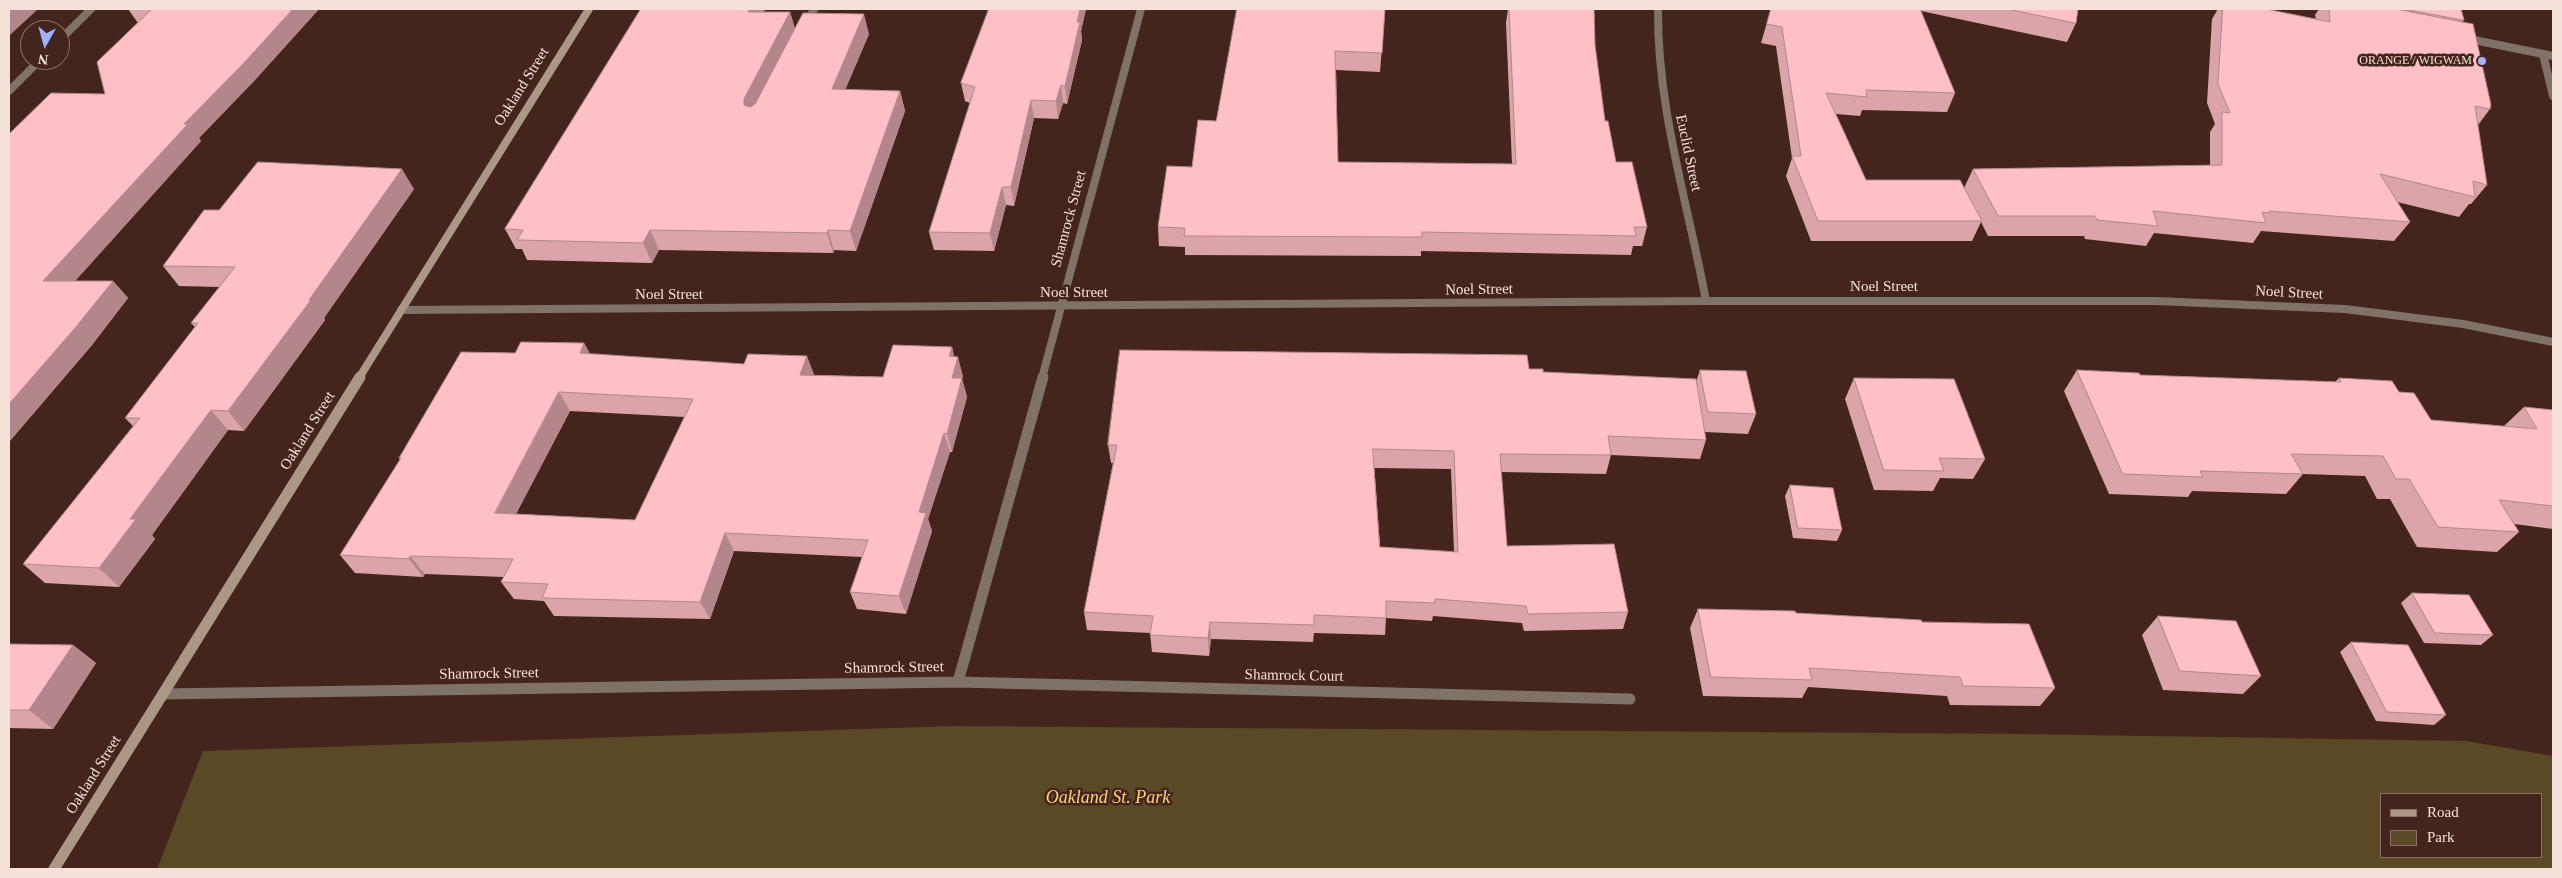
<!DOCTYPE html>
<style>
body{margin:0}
#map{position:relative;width:2562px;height:878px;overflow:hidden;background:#44251d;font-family:Georgia,serif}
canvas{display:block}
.frame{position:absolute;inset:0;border:10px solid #f5e0da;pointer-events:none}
.legend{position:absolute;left:2380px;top:793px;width:162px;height:65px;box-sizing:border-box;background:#44251d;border:1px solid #8b7069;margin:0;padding:6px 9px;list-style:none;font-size:15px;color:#f5e0da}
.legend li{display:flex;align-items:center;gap:10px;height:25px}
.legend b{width:25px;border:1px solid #8b7069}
.north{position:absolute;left:20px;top:20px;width:50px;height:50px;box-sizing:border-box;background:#44251d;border:1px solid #8b7069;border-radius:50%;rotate:187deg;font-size:14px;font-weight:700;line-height:20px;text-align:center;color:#f5e0da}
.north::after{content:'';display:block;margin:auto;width:18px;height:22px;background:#a2b2fd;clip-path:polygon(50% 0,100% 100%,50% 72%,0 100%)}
</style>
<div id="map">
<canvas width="2562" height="878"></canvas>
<div class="frame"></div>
<ul class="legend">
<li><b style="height:6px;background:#ac9787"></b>Road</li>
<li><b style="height:14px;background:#5a4925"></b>Park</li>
</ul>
<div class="north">N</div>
</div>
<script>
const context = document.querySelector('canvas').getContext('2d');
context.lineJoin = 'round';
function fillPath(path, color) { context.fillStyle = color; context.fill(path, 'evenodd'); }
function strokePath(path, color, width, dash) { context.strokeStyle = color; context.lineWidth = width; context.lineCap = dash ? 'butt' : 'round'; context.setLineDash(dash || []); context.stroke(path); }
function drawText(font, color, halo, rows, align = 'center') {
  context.font = font + ' Georgia,serif'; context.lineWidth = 5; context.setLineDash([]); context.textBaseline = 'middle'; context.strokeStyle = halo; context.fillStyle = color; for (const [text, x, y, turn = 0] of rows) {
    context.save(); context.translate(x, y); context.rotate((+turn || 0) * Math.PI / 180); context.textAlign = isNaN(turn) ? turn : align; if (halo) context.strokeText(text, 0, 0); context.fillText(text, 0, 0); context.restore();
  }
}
fillPath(new Path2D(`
 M953 726 2020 734 2466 741 2553 756V869H157L203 751ZM2381 794H2541V857H2381Z`), '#5a4925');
strokePath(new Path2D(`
 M806 25 814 9`), '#7f7268', 8);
strokePath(new Path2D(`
 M1658 9C1657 109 1688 203 1706 301
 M60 40 91 9
 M2543 54 2553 96
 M9 91 40 60
 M401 310 1706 301H2155L2345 309 2463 324 2553 342
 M1042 378 1141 9`), '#7f7268', 8);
strokePath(new Path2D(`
 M958 682 1630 699
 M163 694 958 682 1043 377`), '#7f7268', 11);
strokePath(new Path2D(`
 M2464 38 2553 56`), '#7f7268', 8);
strokePath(new Path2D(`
 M359 378 589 9`), '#ac9787', 8);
strokePath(new Path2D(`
 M54 869 360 377`), '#ac9787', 11);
fillPath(new Path2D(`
 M128 9H319L254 81 199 138 201 141 75 281H113L128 298 92 345 9 442V134L105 94 138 23Z
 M641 9H765L764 12H790L795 29 869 34 845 90 900 91 905 111 856 251 834 250 833 253 659 250 652 263 527 260 522 249H516L505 229Z
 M989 9H1086L1081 31 1082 40 1067 104 1063 103 1058 119 1034 118 1014 206 1006 205 994 251 934 250 929 232 970 103 965 101 961 83Z
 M1385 9 1380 72 1336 70 1338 162 1512 164 1506 23 1508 9H1594L1595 45 1605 121 1616 162 1647 227 1642 246H1633L1631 255 1421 251V256L1185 255V247L1159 246 1158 227 1192 167 1216 121Z
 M1771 9H2078L2076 23 2067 42 1921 11 1955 93 1947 112 1862 110 1860 116 1836 114 1866 180 1964 188 1973 169 2210 165V132L2215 124 2207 103 2212 19 2218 9H2266L2316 19 2315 15 2319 9H2461L2464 20 2462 22 2490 109 2478 125 2487 185 2471 204H2469L2459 217 2397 202 2410 222 2394 241 2261 231 2253 243 2154 233 2146 246 2085 239 2084 236H1988L1981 222 1972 241H1811L1786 176 1792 158 1776 46 1761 43Z
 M414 189 324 318 325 320 244 431 228 430 152 535 155 539 119 587 45 583 23 564 133 426 125 418 195 327 191 323 220 287 179 286 163 266 219 210Z
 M584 343 590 354 814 374 813 375 883 377 952 347 954 357 963 376 962 379 967 397 952 452H950L928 519 932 531 906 614 857 609 850 592 862 557 734 551 710 619 554 616 544 601 514 599 501 582 504 577 425 574 423 577 355 573 340 555 400 460 399 458 515 353ZM570 411 685 417 635 520 516 514Z
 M1529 369 1543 372 1696 382 1700 370 1756 414 1748 434 1705 432 1706 440 1700 459 1611 455 1606 474 1501 472 1507 546 1628 612 1623 629 1524 631 1522 623 1433 616 1432 621 1386 618 1385 635 1314 633 1313 642 1211 639 1209 656 1152 652 1150 633 1087 630 1084 612 1113 463H1111L1108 445ZM1374 468 1451 469 1454 552 1380 547Z
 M2077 370 2140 375 2335 382 2339 378 2399 392 2431 420 2504 426 2524 407 2553 410V529L2514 524 2519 532 2497 552 2417 547 2390 499H2377L2365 476 2303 474 2286 494 2192 491 2188 497 2109 494 2064 391Z
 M1854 378 1985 459 1973 479 1940 478 1933 491 1874 490 1845 399Z
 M1790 485 1842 530 1837 541 1793 538 1785 496Z
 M2412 593 2493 635 2481 645 2424 643 2401 603Z
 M1698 609 1796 613 1922 622 2055 688 2040 706 1950 705 1947 696 1808 687 1802 698 1703 696 1690 628Z
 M2158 616 2261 676 2243 694 2163 690 2142 635Z
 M2351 642 2446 715 2434 725 2376 721 2340 652Z
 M9 644 73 645 96 663 53 729 9 728Z`), '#daa4aa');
fillPath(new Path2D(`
 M9 9H38L9 36Z
 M293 9H319L254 81 199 138 201 141 59 299 43 281 184 124Z
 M750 9H765L754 31 748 12Z
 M1080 9H1086L1081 31 1082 40 1067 104 1065 86Z
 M790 12 796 32 751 118 744 105V99Z
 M864 14 869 34 837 109 832 89Z
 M1061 85 1063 103 1058 119 1056 101Z
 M900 91 905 111 856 251 850 231Z
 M1031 100 1034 118 1014 206 1011 187Z
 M402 169 414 189 324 318 325 320 244 431 228 411Z
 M1002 187 1006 205 994 251 990 233Z
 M650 230 659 250 652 263 643 243Z
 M828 230 834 250 833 253 827 233Z
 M113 281 128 298 92 345 9 442V404Z
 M584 343 594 362 580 353Z
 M952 347 956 365 958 357 963 376 962 379 967 397 952 452 947 434 952 378 949 356Z
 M807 356 814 374 807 394 800 375Z
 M559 392 570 411 507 531 495 513Z
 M211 410 228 430 152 535 155 539 119 587 99 568 130 519Z
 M944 433 950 452 928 519 932 531 906 614 899 596 919 512Z
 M725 533 734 551 710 619 700 602Z
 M410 556 425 574 423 577 409 559Z
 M1210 622 1211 639 1209 656 1208 638Z
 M73 645 96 663 53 729 29 710Z`), '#b2868b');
const building = new Path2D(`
 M128 9H293L243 64 184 124H188L43 281H113L76 327 9 404V134L51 93 105 94 97 62 152 9Z
 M641 9H750L748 12H790L744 99V105L750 107 755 104 803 13 864 14 832 89 900 91 850 231 828 230 827 233 650 230 643 243 517 240 523 230 505 229Z
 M989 9H1080L1077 22H1080L1065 86 1061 85 1056 101 1031 100 1011 187H1002L990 233 929 232 975 87 961 83Z
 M1237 9H1385L1382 53 1335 51 1338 162 1516 164 1509 9H1594L1595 45 1605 121H1608L1616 162H1632L1647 227H1634L1636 236 1422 232V237L1184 236 1185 228 1158 227 1167 166 1192 167 1198 120 1216 121Z
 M1771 9H1920L1955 93 1866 90 1867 97 1826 93 1866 180H1960L1982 221H1818L1792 156H1801L1782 27 1767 24Z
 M2008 9H2078L2076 23Z
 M2223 9H2266L2330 22 2329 9H2396L2473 24 2491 105 2490 109 2475 106 2487 185 2473 181 2475 197 2380 174 2410 222 2269 211 2270 213 2262 212 2266 223 2153 211 2158 226 2097 220 2095 216H1998L1973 169 2222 165V112L2230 113 2218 84Z
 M2404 9H2461L2464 20Z
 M258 162 402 169 309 300H311L228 411 211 410 130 519H136L99 568 23 564 140 418H125L198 323H191L235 267 163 266 204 210H219Z
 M521 342 584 343 580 353 744 364 748 354 807 356 800 375 883 377 893 345 952 347 949 356 958 357 952 378H962L947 434 944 433 919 512 926 513 899 596 850 592 868 540 725 533 700 602 542 598 548 584 501 582 513 559 410 556 409 559 340 555 401 458H399L461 352 515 353ZM559 392 693 399 635 520 495 513Z
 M1120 350 1527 355 1529 369H1543V372L1696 379 1706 440 1608 436 1611 455 1500 454 1507 546 1614 544 1628 612 1528 614 1526 606 1435 599V603L1386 601V618L1314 615V625L1210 622 1208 638 1150 635 1153 616 1084 612 1117 445H1108ZM1373 449 1454 451 1458 552 1380 547Z
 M1700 370 1746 371 1756 414 1708 412Z
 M2077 370 2139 373 2140 375 2341 382 2339 378 2392 381 2399 392 2414 393 2431 420 2537 429 2524 407 2553 410V506L2499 500 2519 532 2438 527 2409 479H2396L2383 456 2291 454 2303 474 2200 471 2203 477 2123 474Z
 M1854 378 1954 379 1985 459 1939 458 1944 471 1884 470Z
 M1790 485 1833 488 1842 530 1798 528Z
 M2412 593 2469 595 2493 635 2435 633Z
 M1698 609 1795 611 1796 613 1921 620 1922 622 2029 624 2055 688 1963 686 1960 677 1809 668 1812 680 1711 677Z
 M2158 616 2236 621 2261 676 2180 671Z
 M2351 642 2408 645 2446 715 2387 712Z
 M9 644 73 645 29 710H9Z`);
fillPath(building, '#febfc6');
strokePath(building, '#b2868b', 1);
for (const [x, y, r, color] of [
 [2482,61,5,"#a2b2fd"]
]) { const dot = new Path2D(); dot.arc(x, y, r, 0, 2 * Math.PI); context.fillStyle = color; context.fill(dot); strokePath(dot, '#44251d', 2); }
drawText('12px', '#f5e0da', '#44251d', [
 ["ORANGE / WIGWAM",2472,61]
], 'right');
drawText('15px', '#f5e0da', '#44251d', [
 ["Oakland Street",522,87,-58],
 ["Euclid Street",1688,153,78],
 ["Shamrock Street",1069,219,-75],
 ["Noel Street",1884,287],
 ["Noel Street",1479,290,-1],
 ["Noel Street",1074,293],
 ["Noel Street",2289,293,3],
 ["Noel Street",669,295],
 ["Oakland Street",308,431,-58],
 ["Shamrock Street",894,668,-1],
 ["Shamrock Street",489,674,-1],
 ["Shamrock Court",1294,676,1],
 ["Oakland Street",94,775,-58]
]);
drawText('italic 18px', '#fed276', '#44251d', [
 ["Oakland St. Park",1108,798]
]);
</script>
